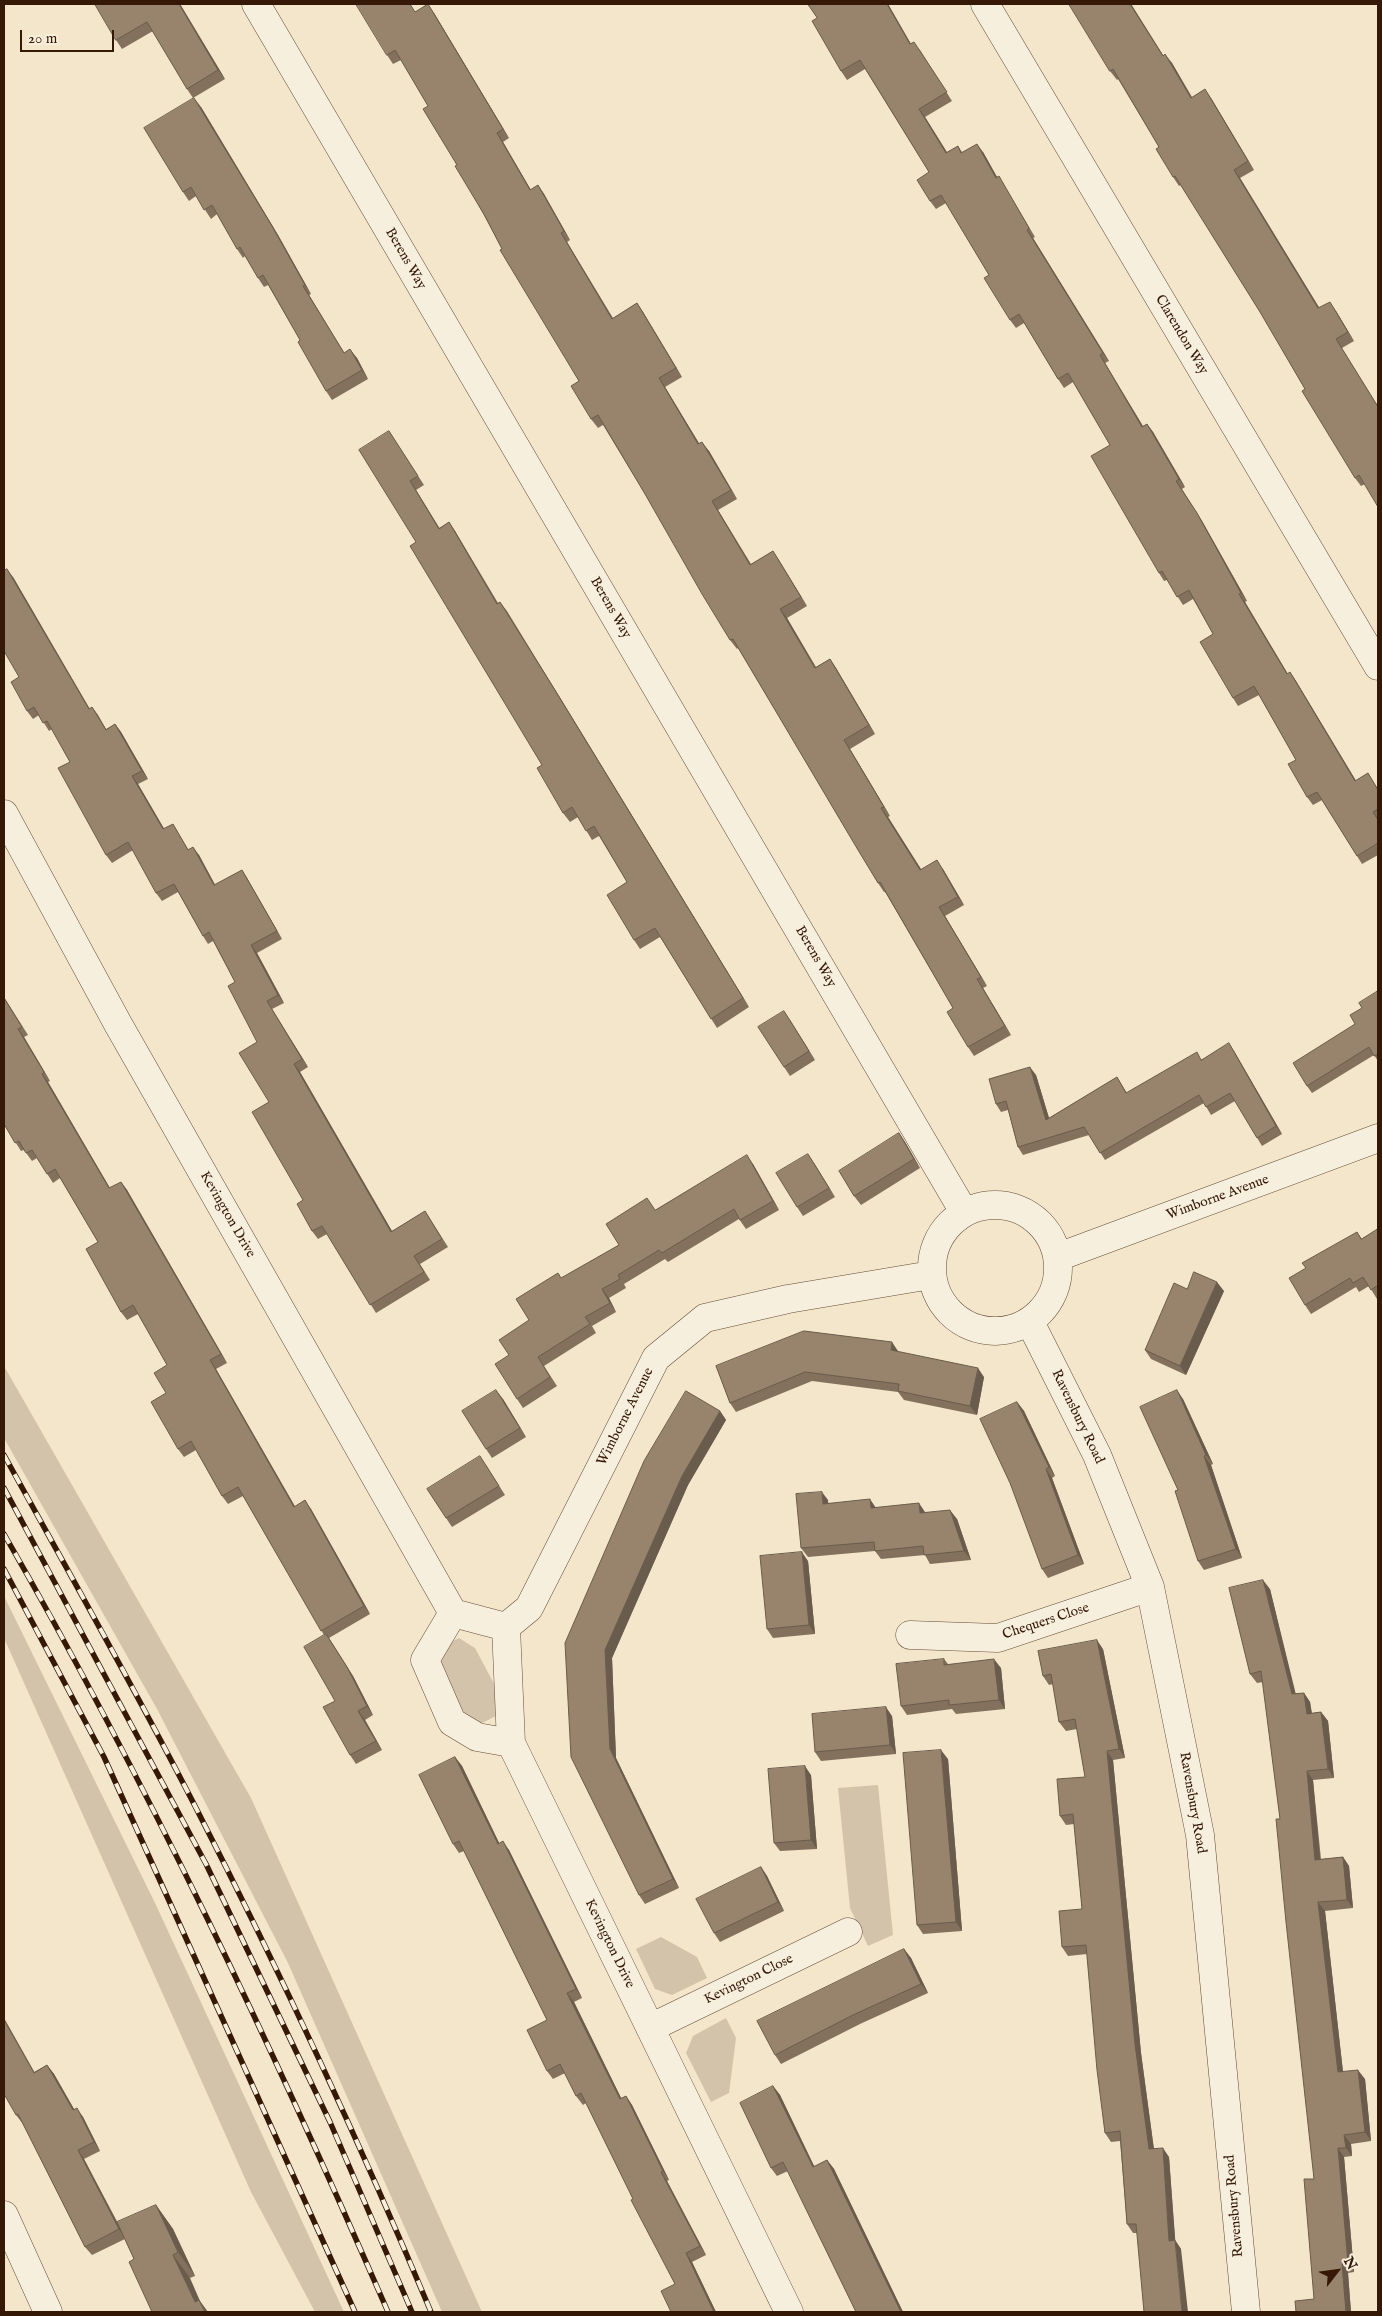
<!DOCTYPE html>
<style>
body{margin:0}
#map{position:relative;width:1382px;height:2316px;overflow:hidden;background:#f3e6cb;font-family:"IM FELL English",serif}
canvas{display:block}
.frame{position:absolute;inset:0;border:5px solid #361806;pointer-events:none}
.north{position:absolute;left:1312px;top:2246px;width:50px;height:50px;-webkit-text-stroke:4px #f7efdd;paint-order:stroke;rotate:60deg;font-size:14px;font-weight:700;line-height:20px;text-align:center;color:#361806}
.north::after{content:'';display:block;margin:auto;width:18px;height:22px;background:#361806;clip-path:polygon(50% 0,100% 100%,50% 72%,0 100%)}
.scale{position:absolute;left:20px;top:30px;width:94px;height:22px;box-sizing:border-box;border:2px solid #361806;border-top:0;padding-left:6px;font-size:15px;line-height:18px;white-space:nowrap;color:#361806;-webkit-text-stroke:4px #f7efdd;paint-order:stroke}
</style>
<div id="map">
<canvas width="1382" height="2316"></canvas>
<div class="frame"></div>
<div class="north">N</div>
<div class="scale">20 m</div>
</div>
<script>
const context = document.querySelector('canvas').getContext('2d');
context.lineJoin = 'round';
function fillPath(path, color) { context.fillStyle = color; context.fill(path, 'evenodd'); }
function strokePath(path, color, width, dash) { context.strokeStyle = color; context.lineWidth = width; context.lineCap = dash ? 'butt' : 'round'; context.setLineDash(dash || []); context.stroke(path); }
function drawText(font, color, halo, rows, align = 'center') {
  context.font = font + ' "IM FELL English",serif'; context.lineWidth = 4.5; context.setLineDash([]); context.textBaseline = 'middle'; context.strokeStyle = halo; context.fillStyle = color; for (const [text, x, y, turn = 0] of rows) {
    context.save(); context.translate(x, y); context.rotate((+turn || 0) * Math.PI / 180); context.textAlign = isNaN(turn) ? turn : align; if (halo) context.strokeText(text, 0, 0); context.fillText(text, 0, 0); context.restore();
  }
}
fillPath(new Path2D(`
 M4 1366 251 1798 482 2312H442L288 1963 157 1709 4 1438Z
 M4 1596 156 1905 344 2312H315L251 2192 4 1638Z
 M459 1638 475 1648 500 1695 498 1715 480 1724 463 1714 440 1666 441 1647Z
 M878 1785 893 1935 868 1946 850 1908 838 1788Z
 M661 1937 697 1957 707 1978 672 1995 655 1989 636 1949Z
 M726 2018 736 2038 729 2093 711 2102 686 2053 693 2036Z`), '#d3c3aa');
const street = new Path2D(`
 M256 4 964 1212
 M985 4 1378 666
 M4 814 118 1024 453 1613 425 1660 452 1722 477 1737 511 1743 789 2312
 M932 1268a63 63 0 1 1 126 0a63 63 0 1 1-126 0Z
 M1058 1257 1378 1138
 M1030 1322 1097 1455 1150 1587 1200 1835 1246 2312
 M453 1613 506 1627
 M910 1635 998 1638 1150 1587
 M511 1743 506 1627 529 1608 656 1358 705 1318 788 1299 931 1275
 M650 2028 848 1932
 M4 2215 48 2312`);
strokePath(street, '#654c37', 29);
strokePath(street, '#f7efdd', 28);
const rail = new Path2D(`
 M4 1455C68 1571 134 1687 195 1806 280 1972 359 2140 431 2312
 M4 1488 206 1864 330 2122 412 2312
 M4 1534C148 1784 273 2048 388 2312
 M4 1569 104 1757 355 2312`);
strokePath(rail, '#361806', 5.5);
strokePath(rail, '#f7efdd', 4, [11]);
fillPath(new Path2D(`
 M95 4H180L225 79 193 98 187 89 153 31 122 49 116 40Z
 M808 4H888L911 44 920 50 952 101 925 117 947 152 958 146 962 152H983L997 177 999 176 1004 185 1035 237 1033 238 1109 361 1105 363 1143 426 1147 424 1153 432 1185 487 1182 489 1202 521 1247 601 1245 602 1288 674 1290 672 1296 681 1356 781 1368 773 1378 789V855L1362 864 1322 800 1313 805 1307 797 1296 760 1259 695 1238 706 1233 698 1213 634 1193 599 1183 605 1167 580 1164 581 1159 573 1110 445 1073 382 1064 388 1058 379 1024 323 1016 328 1010 320 989 275 946 203 936 209 930 201 929 172 865 69 847 80 841 71 817 18Z
 M1069 4H1131L1163 55 1172 63 1192 97 1211 98 1254 170 1240 178 1319 308 1336 311 1354 341 1342 348 1365 484 1361 486 1355 478 1305 389 1260 312 1181 185 1179 186 1173 177 1159 147 1118 79 1117 80 1110 71Z
 M416 11 434 13 509 138 503 142 531 190 538 185 544 194 570 240 567 242 613 318 637 303 643 312 682 377 665 387 699 444 709 451 737 499 718 510 751 564 773 551 807 606 787 618 816 667 830 659 836 668 875 734 850 749 890 816 888 817 921 869H943L964 905 945 916 987 986 983 988 1011 1035 974 1056 968 1047 953 1008 885 892H884L878 883 738 648 737 649 730 640 645 494 603 425 598 428 591 419 579 381 502 249 457 165 428 106 401 60 393 64 387 55Z
 M201 107 278 235 311 294 309 295 344 353 357 358 368 379 332 400 326 391 300 340 268 285 264 287 258 278 245 256 243 258 237 249 217 214 211 219 196 196 189 201 183 192Z
 M389 431 424 485 416 490 439 528 449 522 455 531 498 603 500 602 507 611 559 696 749 1007 717 1028 660 937 640 949 634 940 627 882 599 836 592 840 578 817 570 822 563 813 542 765 416 542Z
 M13 577 90 709 92 707 106 729 115 724 121 732 148 779 138 784 164 829 173 824 188 849 199 855 215 885 242 870 247 878 282 939 257 953 284 1003 272 1009 308 1067 300 1072 392 1231 425 1211 448 1247 420 1264 430 1280 376 1313 327 1234 318 1239 312 1231 303 1200 269 1102 257 1042 235 982 213 941 208 944 203 936 178 892 162 901 156 893 133 850 112 863 106 855 70 762 52 729 49 731 39 715 33 719 27 711 19 677Z
 M1378 991V1061L1374 1055 1312 1093 1307 1086 1355 1024 1362 1008Z
 M4 997 28 1035 24 1037 50 1081 48 1082 110 1188 121 1182 127 1190 227 1363 216 1369 295 1507 311 1509 370 1614 329 1638 353 1676 373 1715 365 1720 382 1750 356 1764 350 1755 335 1701 324 1635 243 1496 228 1504 222 1496 196 1450 184 1457 178 1449 166 1393 167 1365 138 1314 127 1320 121 1312 98 1242 60 1178 53 1183 37 1158 32 1161 24 1150 21 1151 4 1124Z
 M790 1020 815 1060 790 1076 784 1067Z
 M1234 1051 1282 1134 1262 1146 1235 1101 1211 1115 1204 1103 1105 1160 1089 1135 1023 1155 1018 1147 1008 1110 1001 1112 996 1104 1036 1075 1049 1118 1117 1077 1127 1093 1202 1059Z
 M899 1133 905 1142 920 1168 861 1205 854 1196Z
 M814 1163 835 1197 803 1216 797 1207Z
 M753 1164 779 1210 746 1229 739 1219 668 1262 665 1259 624 1284 626 1288 609 1298 616 1312 592 1326 596 1333 544 1366 557 1386 523 1408 517 1399 509 1355 529 1320 562 1278 619 1245 655 1210Z
 M1378 1229V1298L1377 1299 1369 1286 1359 1292 1356 1287 1311 1314 1305 1305 1306 1268 1357 1232 1362 1239Z
 M1187 1289 1224 1291 1186 1375 1151 1359 1145 1350Z
 M898 1351V1352L984 1377 977 1415 904 1400 898 1392 812 1381 736 1412 730 1403 716 1366Z
 M503 1399 526 1437 492 1458 486 1449Z
 M1183 1399 1213 1464 1211 1465 1242 1558 1204 1570 1198 1561Z
 M1017 1402 1024 1411 1055 1476 1052 1478 1084 1564 1048 1578 1042 1569Z
 M720 1411 726 1420 688 1485 612 1658 616 1758 679 1888 645 1904 639 1895 565 1643Z
 M486 1465 505 1495 452 1527 446 1518Z
 M828 1500V1503L925 1512 957 1519 971 1560 930 1564 925 1555 881 1559 875 1551 808 1557 801 1548Z
 M808 1561 815 1634 773 1638 767 1629Z
 M1270 1589 1295 1694 1304 1693 1310 1702 1312 1713 1321 1712 1328 1721 1334 1778 1313 1780 1321 1859 1343 1857 1349 1866 1353 1908 1325 1911 1343 2072 1365 2079 1371 2141 1351 2144 1352 2156 1344 2157 1354 2272 1348 2273 1351 2312H1296L1314 2299V2179L1280 1819 1263 1682 1257 1683 1250 1674Z
 M1103 1649 1125 1758 1113 1760 1141 2053 1154 2149 1169 2157 1175 2240 1181 2249 1137 2233H1133L1127 2224 1120 2141 1111 2142 1105 2133 1087 1954 1068 1956 1062 1947 1082 1909 1074 1824 1066 1825 1060 1816 1085 1777 1077 1729 1066 1731 1059 1722 1053 1684 1049 1685 1043 1676Z
 M944 1659 948 1664 1001 1668 1005 1709 956 1714 952 1709 907 1715 901 1706Z
 M892 1716 896 1754 821 1761 815 1752Z
 M455 1757 462 1766 499 1843 509 1850 582 1998 574 2002 621 2098 626 2096 632 2105 669 2180 667 2181 706 2255 692 2262 716 2312H671L675 2284 586 2103 583 2105 576 2096 565 2073 553 2079 547 2071V2020L464 1851 459 1853 453 1844Z
 M948 1759 962 1931 923 1934 917 1925Z
 M811 1775 817 1849 780 1851 774 1843Z
 M761 1867 767 1876 784 1911 720 1942 714 1933Z
 M904 1949 911 1958 928 1993 860 2024 781 2064 775 2055Z
 M47 2065 54 2074 74 2109 83 2117 100 2151 84 2159 120 2227 156 2205 173 2229 195 2276 190 2278 134 2259 125 2239 92 2255 85 2247 23 2124 16 2115 34 2072Z
 M773 2086 780 2095 814 2167 827 2160 834 2169 903 2312H856L788 2171 777 2176 771 2168Z`), '#83715d');
fillPath(new Path2D(`
 M179 4H180L225 79 218 70Z
 M428 4 434 13 509 138 503 129Z
 M887 4H888L916 53 910 44Z
 M1130 4H1131L1169 65 1163 56Z
 M1165 54 1172 63 1197 107 1191 98Z
 M1205 89 1211 98 1254 170 1248 161Z
 M194 98 201 107 278 235 311 294 305 285Z
 M919 109 925 117 952 161 946 153Z
 M497 133 503 142 536 199 530 190Z
 M977 144 983 152 1002 186 996 178Z
 M1234 170 1240 178 1325 317 1318 308Z
 M538 185 544 194 570 240 564 231Z
 M1027 230 1033 238 1109 361 1103 353Z
 M561 233 567 242 618 328 612 319Z
 M303 286 309 295 350 362 344 353Z
 M1330 302 1336 311 1354 341 1348 332Z
 M637 303 643 312 682 377 676 368Z
 M1336 339 1342 348 1378 406V407Z
 M350 349 357 358 368 379 362 370Z
 M1100 355 1105 363 1148 435 1142 427Z
 M659 378 665 387 705 453 698 444Z
 M1147 424 1153 432 1185 487 1179 479Z
 M702 442 709 451 737 499 731 490Z
 M410 481 416 490 445 537 439 529Z
 M1176 481 1202 521 1247 601 1241 593Z
 M712 501 718 510 756 574 750 565Z
 M449 522 455 531 503 613 497 604Z
 M773 551 779 560 807 606 801 597Z
 M7 569 13 577 94 717 89 709Z
 M1239 594 1245 602 1293 683 1287 674Z
 M500 602 559 696 749 1007 743 998Z
 M780 609 787 618 821 677 815 668Z
 M830 659 836 668 875 734 869 725Z
 M1290 672 1296 681 1361 789 1355 781Z
 M92 707 98 715 111 738 106 730Z
 M115 724 121 732 148 779 142 771Z
 M844 740 850 749 890 816 884 807Z
 M132 776 138 784 169 837 163 829Z
 M881 808 888 817 927 879 920 870Z
 M193 847 199 855 220 894 214 885Z
 M937 860 943 869 964 905 958 897Z
 M242 870 247 878 282 939 277 931Z
 M939 907 945 916 987 986 981 977Z
 M251 945 257 953 284 1003 278 995Z
 M977 979 983 988 1011 1035 1005 1026Z
 M267 1001 272 1009 308 1067 302 1059Z
 M784 1011 790 1020 815 1060 809 1051Z
 M18 1029 24 1037 50 1081 44 1072Z
 M1229 1043 1234 1051 1282 1134 1276 1126Z
 M294 1064 300 1072 397 1240 391 1232Z
 M1030 1067 1036 1075 1052 1128 1046 1120Z
 M42 1074 48 1082 115 1197 109 1188Z
 M899 1133 905 1142 920 1168 914 1159Z
 M808 1154 814 1163 835 1197 829 1188Z
 M747 1155 753 1164 779 1210 773 1201Z
 M121 1182 127 1190 227 1363 221 1354Z
 M1217 1282 1224 1291 1186 1375 1180 1366Z
 M602 1289 609 1298 616 1312 610 1303Z
 M892 1342 898 1351 897 1359 891 1350Z
 M210 1360 216 1369 300 1515 294 1507Z
 M978 1368 984 1377 977 1415 970 1406Z
 M496 1390 503 1399 526 1437 520 1428Z
 M1177 1390 1183 1399 1213 1464 1206 1455Z
 M1017 1402 1024 1411 1055 1476 1049 1467Z
 M720 1411 726 1420 688 1485 612 1658 616 1758 679 1888 673 1879 610 1749 605 1650 682 1476Z
 M1204 1456 1211 1465 1242 1558 1236 1549Z
 M1046 1469 1052 1478 1084 1564 1078 1555Z
 M822 1492 828 1500 829 1513 823 1504Z
 M870 1499 876 1508H871Z
 M305 1500 311 1509 370 1614 364 1606Z
 M919 1503 925 1512 920 1513Z
 M950 1510 957 1519 971 1560 964 1551Z
 M802 1552 808 1561 815 1634 809 1625Z
 M1263 1580 1270 1589 1298 1703 1292 1694Z
 M326 1634 353 1676 373 1715 367 1706Z
 M1097 1640 1103 1649 1125 1758 1119 1749Z
 M994 1659 1001 1668 1005 1709 999 1700Z
 M1304 1693 1310 1702 1313 1723 1307 1714Z
 M886 1707 892 1716 896 1754 890 1745Z
 M358 1711 365 1720 382 1750 376 1741Z
 M1321 1712 1328 1721 1334 1778 1328 1769Z
 M941 1750 948 1759 962 1931 956 1922Z
 M1107 1751 1113 1760 1141 2053 1155 2158 1149 2149 1135 2044Z
 M455 1757 462 1766 504 1853 498 1844Z
 M805 1766 811 1775 817 1849 811 1840Z
 M1307 1771 1313 1780 1321 1869 1315 1860Z
 M503 1841 509 1850 582 1998 576 1989Z
 M1343 1857 1349 1866 1353 1908 1347 1900Z
 M761 1867 767 1876 784 1911 778 1902Z
 M1318 1902 1325 1911 1344 2081 1338 2072Z
 M904 1949 911 1958 928 1993 921 1984Z
 M567 1993 574 2002 626 2108 620 2099Z
 M4 2018 40 2082 34 2073 4 2020Z
 M47 2065 54 2074 79 2118 73 2110Z
 M1358 2070 1365 2079 1371 2141 1365 2132Z
 M773 2086 780 2095 819 2176 813 2167Z
 M626 2096 632 2105 669 2180 663 2171Z
 M77 2108 83 2117 100 2151 94 2142Z
 M1344 2135 1351 2144 1352 2156 1346 2148Z
 M1163 2148 1169 2157 1176 2250 1169 2241Z
 M1338 2148 1344 2157 1354 2272 1348 2263Z
 M78 2150 84 2159 125 2238 119 2229Z
 M827 2160 834 2169 903 2312H901Z
 M661 2172 667 2181 706 2255 700 2246Z
 M156 2205 173 2229 195 2276 178 2252Z
 M1175 2240 1181 2249 1188 2312H1182Z
 M686 2253 692 2262 716 2312H714Z
 M173 2255 190 2278 200 2301 208 2312H202L195 2302Z
 M1342 2264 1348 2273 1351 2312H1346Z`), '#6a5c4c');
const building = new Path2D(`
 M95 4H179L218 70 187 89 147 22 116 40Z
 M356 4H410L415 12 428 4 503 129 497 133 530 190 538 185 564 231 561 233 612 319 637 303 676 368 659 378 698 444 702 442 731 490 712 501 750 565 773 551 801 597 780 609 815 668 830 659 869 725 844 740 884 807 881 808 920 870 937 860 958 897 939 907 981 977 977 979 1005 1026 968 1047 947 1012 953 1008 880 882 878 883 858 850 733 639 730 640 702 594 645 494 598 415 591 419 571 386 579 381 500 250 502 249 485 216 455 166 457 165 423 109 428 106 395 50 387 55Z
 M808 4H887L910 44 914 42 947 92 919 109 946 153 958 146 961 153 977 144 996 178 999 176 1029 228 1027 230 1103 353 1100 355 1142 427 1147 424 1179 479 1176 481 1197 513 1241 593 1239 594 1287 674 1290 672 1355 781 1368 773 1378 790V809L1373 812 1378 820V843L1357 856 1317 792 1307 797 1288 764 1296 760 1254 686 1233 698 1200 642 1213 634 1189 590 1177 597 1162 571 1159 573 1091 456 1110 445 1068 373 1058 379 1019 314 1010 320 984 278 989 275 941 195 930 201 917 180 929 172 860 60 841 71 812 21 817 18Z
 M1069 4H1130L1163 56 1165 54 1191 98 1205 89 1248 161 1234 170 1318 308 1330 302 1348 332 1336 339 1378 407V507L1359 475 1355 478 1302 391 1305 389 1260 312 1175 176 1173 177 1156 149 1159 147 1113 69 1110 71Z
 M194 98 272 226 305 285 303 286 344 353 350 349 362 370 326 391 298 342 300 340 263 275 258 278 240 247 237 249 212 205 204 210 191 187 183 192 144 128Z
 M389 431 418 476 410 481 439 529 449 522 497 604 500 602 553 687 743 998 711 1019 655 928 634 940 607 895 627 882 594 826 586 831 572 807 563 813 537 768 542 765 410 546 416 542 359 450Z
 M7 569 89 709 92 707 106 730 115 724 142 771 132 776 163 829 173 824 188 850 193 847 214 885 242 870 277 931 251 945 278 995 267 1001 302 1059 294 1064 391 1232 425 1211 442 1239 414 1256 424 1272 370 1305 322 1226 312 1231 297 1204 303 1200 252 1112 269 1102 239 1053 257 1042 228 986 235 982 209 932 203 936 174 884 156 893 128 842 106 855 58 768 70 762 47 721 43 723 34 707 27 711 11 682 19 677 4 651V571Z
 M1378 991V1054L1374 1056 1369 1047 1307 1086 1293 1063 1355 1024 1350 1015 1362 1008 1359 1003Z
 M4 998 22 1027 18 1029 44 1072 42 1074 109 1188 121 1182 221 1354 210 1360 294 1507 305 1500 364 1606 321 1631 238 1487 222 1496 191 1441 178 1449 151 1402 166 1393 154 1373 167 1365 133 1305 121 1312 86 1249 98 1242 55 1169 47 1174 32 1150 26 1153 19 1141 15 1143 4 1124Z
 M784 1011 809 1051 784 1067 758 1027Z
 M1229 1043 1276 1126 1257 1138 1230 1093 1206 1107 1199 1095 1100 1153 1084 1127 1018 1147 1006 1101 996 1104 989 1079 1030 1067 1046 1120 1117 1077 1126 1093 1197 1052 1201 1060Z
 M899 1133 914 1159 854 1196 839 1171Z
 M808 1154 829 1188 797 1207 776 1173Z
 M747 1155 773 1201 740 1220 734 1209 662 1253 659 1250 618 1275 620 1279 602 1289 610 1303 585 1317 590 1324 538 1357 550 1377 517 1399 495 1364 509 1355 499 1340 529 1320 516 1299 558 1273 561 1278 619 1245 606 1224 647 1198 655 1210Z
 M1378 1229V1285L1371 1290 1363 1277 1353 1283 1350 1278 1305 1305 1289 1278 1306 1268 1302 1263 1357 1232 1361 1239Z
 M1194 1272 1217 1282 1180 1366 1145 1350 1174 1283 1187 1289Z
 M804 1331 892 1342 891 1350 978 1368 970 1406 898 1391 899 1384 805 1372 730 1403 716 1366Z
 M496 1390 520 1428 486 1449 462 1411Z
 M1177 1390 1206 1455 1204 1456 1236 1549 1198 1561 1175 1491 1178 1490 1140 1407Z
 M686 1391 720 1411 682 1476 605 1650 610 1749 673 1879 639 1895 571 1757 565 1643 644 1461Z
 M1017 1402 1049 1467 1046 1469 1078 1555 1042 1569 1010 1483 980 1419Z
 M480 1456 499 1486 446 1518 427 1489Z
 M822 1492 823 1504 870 1499 871 1508 919 1503 920 1513 950 1510 964 1551 924 1555 923 1546 875 1551 874 1542 801 1548 796 1494Z
 M802 1552 809 1625 767 1629 760 1556Z
 M1263 1580 1292 1694 1304 1693 1307 1714 1321 1712 1328 1769 1307 1771 1315 1860 1343 1857 1347 1900 1318 1902 1338 2072 1358 2070 1365 2132 1344 2135 1346 2148H1338L1348 2263 1342 2264 1346 2312H1296L1295 2301 1314 2299 1304 2179H1314L1286 1922 1276 1819H1280L1261 1671 1250 1674 1229 1588Z
 M326 1634 347 1667 367 1706 358 1711 376 1741 350 1755 323 1707 335 1701 304 1647Z
 M1097 1640 1119 1749 1107 1751 1135 2044 1149 2149 1163 2148 1169 2241 1175 2240 1182 2312H1144L1136 2224H1127L1120 2131 1105 2133 1097 2070 1086 1945 1062 1947 1059 1911 1082 1909 1073 1814 1060 1816 1057 1779 1085 1777 1075 1719 1059 1722 1051 1674 1043 1676 1038 1651Z
 M944 1659V1665L994 1659 999 1700 949 1705V1700L901 1706 896 1664Z
 M886 1707 890 1745 815 1752 812 1714Z
 M941 1750 956 1922 917 1925 903 1753Z
 M455 1757 498 1844 503 1841 576 1989 567 1993 620 2099 626 2096 663 2171 661 2172 700 2246 686 2253 714 2312H671L661 2291 675 2284 631 2200 633 2199 581 2093 576 2096 560 2064 547 2071 527 2030 547 2020 459 1841 453 1844 419 1775Z
 M805 1766 811 1840 774 1843 768 1769Z
 M761 1867 778 1902 714 1933 696 1899Z
 M904 1949 921 1984 853 2015 775 2055 757 2021Z
 M4 2020 34 2073 47 2065 73 2110 77 2108 94 2142 78 2150 119 2229 85 2247 18 2114 16 2115 4 2094Z
 M773 2086 813 2167 827 2160 901 2312H856L783 2162 771 2168 740 2103Z
 M156 2205 178 2252 173 2255 195 2302 199 2300 205 2312H152L129 2262 134 2259 117 2222Z`);
fillPath(building, '#98836c');
strokePath(building, '#6a5c4c', 1);
drawText('14px', '#361806', '#f7efdd', [
 ["Berens Way",405,259,60],
 ["Clarendon Way",1181,335,59],
 ["Berens Way",610,608,60],
 ["Berens Way",815,957,60],
 ["Wimborne Avenue",1218,1198,-20],
 ["Kevington Drive",227,1215,60],
 ["Wimborne Avenue",626,1417,-63],
 ["Ravensbury Road",1077,1417,64],
 ["Chequers Close",1046,1622,-18],
 ["Ravensbury Road",1192,1803,80],
 ["Kevington Drive",609,1944,64],
 ["Kevington Close",749,1980,-26],
 ["Ravensbury Road",1235,2206,-95]
]);
</script>
